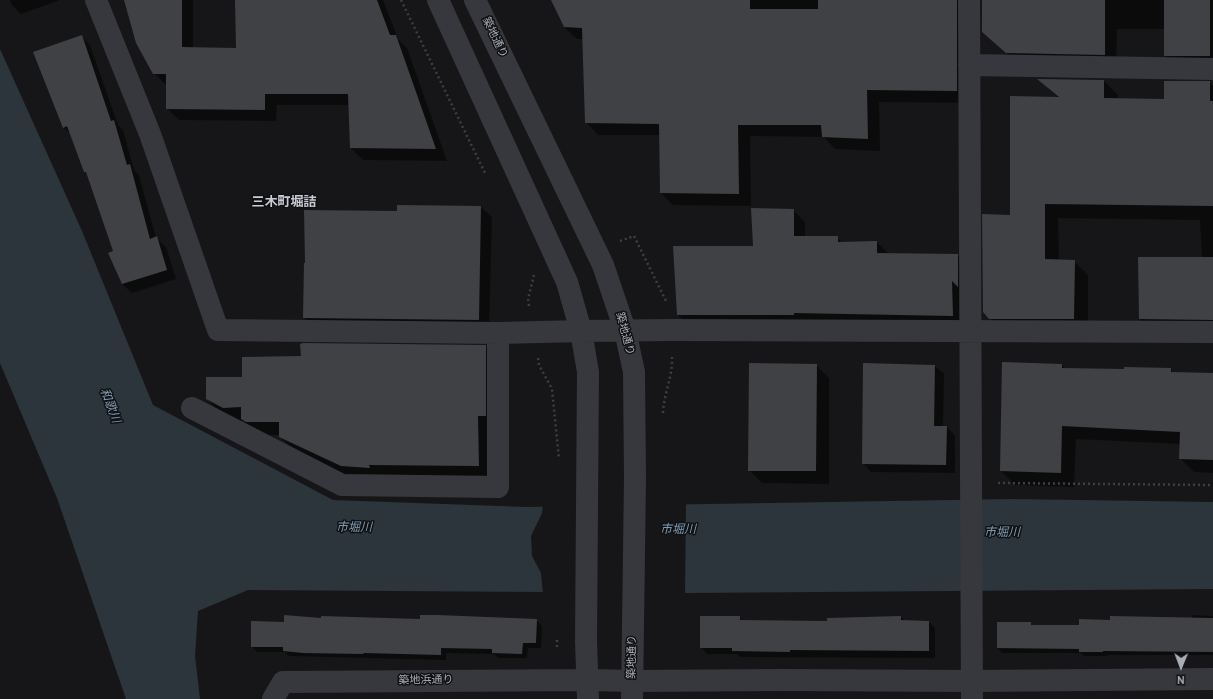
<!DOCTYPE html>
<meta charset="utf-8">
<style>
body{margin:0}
#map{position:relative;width:1213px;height:699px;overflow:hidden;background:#161618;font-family:Overpass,sans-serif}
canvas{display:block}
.north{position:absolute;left:1161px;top:647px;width:40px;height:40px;-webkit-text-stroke:3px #111113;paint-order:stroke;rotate:181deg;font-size:11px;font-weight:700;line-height:16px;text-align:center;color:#a8adb8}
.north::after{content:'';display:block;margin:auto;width:14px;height:18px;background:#a8adb8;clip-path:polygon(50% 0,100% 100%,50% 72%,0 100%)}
</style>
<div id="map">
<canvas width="1213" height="699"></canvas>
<div class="north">N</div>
</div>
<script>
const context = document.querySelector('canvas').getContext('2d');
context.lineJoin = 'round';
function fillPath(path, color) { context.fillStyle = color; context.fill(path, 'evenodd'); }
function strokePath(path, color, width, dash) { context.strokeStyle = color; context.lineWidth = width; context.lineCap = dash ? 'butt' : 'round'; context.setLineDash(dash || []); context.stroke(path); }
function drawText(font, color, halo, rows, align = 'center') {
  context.font = font + ' Overpass,"Noto Sans JP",sans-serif'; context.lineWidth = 3; context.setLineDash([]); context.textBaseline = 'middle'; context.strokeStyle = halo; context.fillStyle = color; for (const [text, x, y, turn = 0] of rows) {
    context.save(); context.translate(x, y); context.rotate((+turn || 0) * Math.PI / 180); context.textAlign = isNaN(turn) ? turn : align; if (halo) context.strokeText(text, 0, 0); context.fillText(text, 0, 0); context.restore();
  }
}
fillPath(new Path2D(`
 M0 49 82 231 153 405 333 500 527 507 1012 499 1213 502V589L687 593 248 590 198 611 195 656 200 699H126L57 498 0 363Z`), '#2c353c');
fillPath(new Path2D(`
 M686 503 685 595 543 594 541 573 532 556 531 536 542 513 543 505Z`), '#161618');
fillPath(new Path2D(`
 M10 0H60L21 14 12 5Z
 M125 0H193V48L237 49 236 0H383L398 39 407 48 447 161 363 160 351 148 349 105H277L276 121 179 120 167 108 166 85 154 73Z
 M552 0H979L969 103 879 102 880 151 835 149 824 137 750 136 751 206 673 205 661 193 660 135H598L586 122 583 39H577L564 27Z
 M983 0H1213V68H1177L1165 55V29H1117L1116 67 1020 65 983 32Z
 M81 36 90 45 118 125 123 130 134 170 139 175 156 238 166 247 176 279 132 293 122 284 115 252 88 175 85 172 71 134 63 127Z
 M1039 80 1104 81 1118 95V99L1165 100 1209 82 1213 86V333H1154L1140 319 1202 258 1200 220 1058 218 1059 260 1074 261 1088 275V333L1004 332 984 312 1011 216 1059 98Z
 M398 206 481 207 492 217 489 331 315 329 304 318 398 212Z
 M793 210 805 222V237H837L842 243 877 242 889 254 957 255 969 267 965 328 690 327 678 315 754 247Z
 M485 346 499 360 492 479H355L294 450 280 437V435H261L256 433 244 421H238L221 413 207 399 243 378 302 357Z
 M816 365 829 378V484L762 483 749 470Z
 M1062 365 1066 369H1171L1174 373 1213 374V473L1194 472 1180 458 1181 444 1076 439 1074 487 1015 485 1001 471Z
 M935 366 944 374 943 427H947L955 436V473L871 472 863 463Z
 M1192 615 1213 616V655H1107V656H1084L1081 653H1002L998 648V623H1030L1033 626H1080L1111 621 1192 618Z
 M739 617 743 621 828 622 901 617 905 621 929 622 935 628V658L740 657 737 654H707L701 647Z
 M322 619 536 620 542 626 541 648H528L527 658H499L494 654 446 653V660L289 656 285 652H257L252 646 285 623Z`), '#0007');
fillPath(new Path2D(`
 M124 0H182V47L236 48 235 0H377L390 35H396L436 149 350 148 348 94H265V110L166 109V74H153L136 43Z
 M551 0H750V9H818V0H957V91L867 90 868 139 822 137 821 125H738L739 194 660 193 659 124 585 123 582 28 564 27Z
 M982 0H1105V55L1006 53 982 32Z
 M1164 0H1210V56H1164Z
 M82 35 111 121 114 120 127 165 130 164 150 239 157 236 167 270 122 284 108 253 113 251 86 172H84L67 126 63 128 33 52Z
 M1037 79 1104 80V98L1164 99V81H1210V101H1213V206L1045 204V259L1075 260 1074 319H989L983 312 982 214 1010 215V96L1059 97Z
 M397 205 481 206 479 320 303 318 304 263H305L304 210 397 211Z
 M751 208 794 209V236H838V242L877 241V253L958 254V287L952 281 953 316 794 313V315H677L673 246H753Z
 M1138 257H1213V320L1139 319Z
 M303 343 486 345V416H478L479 466 369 465 370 468 341 466 279 437V422H246L241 419V407L223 408 206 399V377H242V357L301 356 300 344Z
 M1002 362 1062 364V368L1124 369V367L1171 368V372L1213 373V460L1179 459 1180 432 1062 426 1061 473 1000 471Z
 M749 363 817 364 816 471H748Z
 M863 363 935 365 934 426H947L946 465 862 464Z
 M284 615 321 618V616L420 619V615H437L537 619 536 643H523L522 654 492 653V649L441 648V655L364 653 363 654 303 653 283 651V647H251V621L284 622Z
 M700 616H740V620L827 621V618L901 616V620L929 621V651L790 650V652L732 651V648H700Z
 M1110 616 1213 618V652L1103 651V652H1079V649L997 648V622H1031V625H1079V619L1110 620Z`), '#404145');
strokePath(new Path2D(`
 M401 0 485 173
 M620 241 634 236 667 303
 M529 306 528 299 534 275
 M538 358 539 365 552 389 559 459
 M663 413C664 392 673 376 672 357
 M998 483 1213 485
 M557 647V640`), '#3d3f44', 2.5, [2, 3]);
strokePath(new Path2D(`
 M96 0 150 134 218 330 498 333 581 331 671 330 1213 332
 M438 0 567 282 581 331 588 372 586 641 588 699
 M475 0 603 265 625 330 634 372 635 478 632 699
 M969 0 972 699
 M969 65 1213 69
 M192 408 342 485 498 487V333
 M273 699 283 682 589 680 633 681 781 680 972 681 1213 679`), '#37383d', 22);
drawText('11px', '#a8adb8', '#111113', [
 ["築地通り",494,38,64],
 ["築地通り",624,334,75],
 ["築地通り",633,657,-89],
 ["築地浜通り",426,681,-1]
]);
drawText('italic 12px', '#7f9bb3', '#111113', [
 ["和歌川",109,406,69],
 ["市堀川",354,529],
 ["市堀川",678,531],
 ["市堀川",1002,534]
]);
drawText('bold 13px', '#c9ccd4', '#111113', [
 ["三木町堀詰",284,203]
]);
</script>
